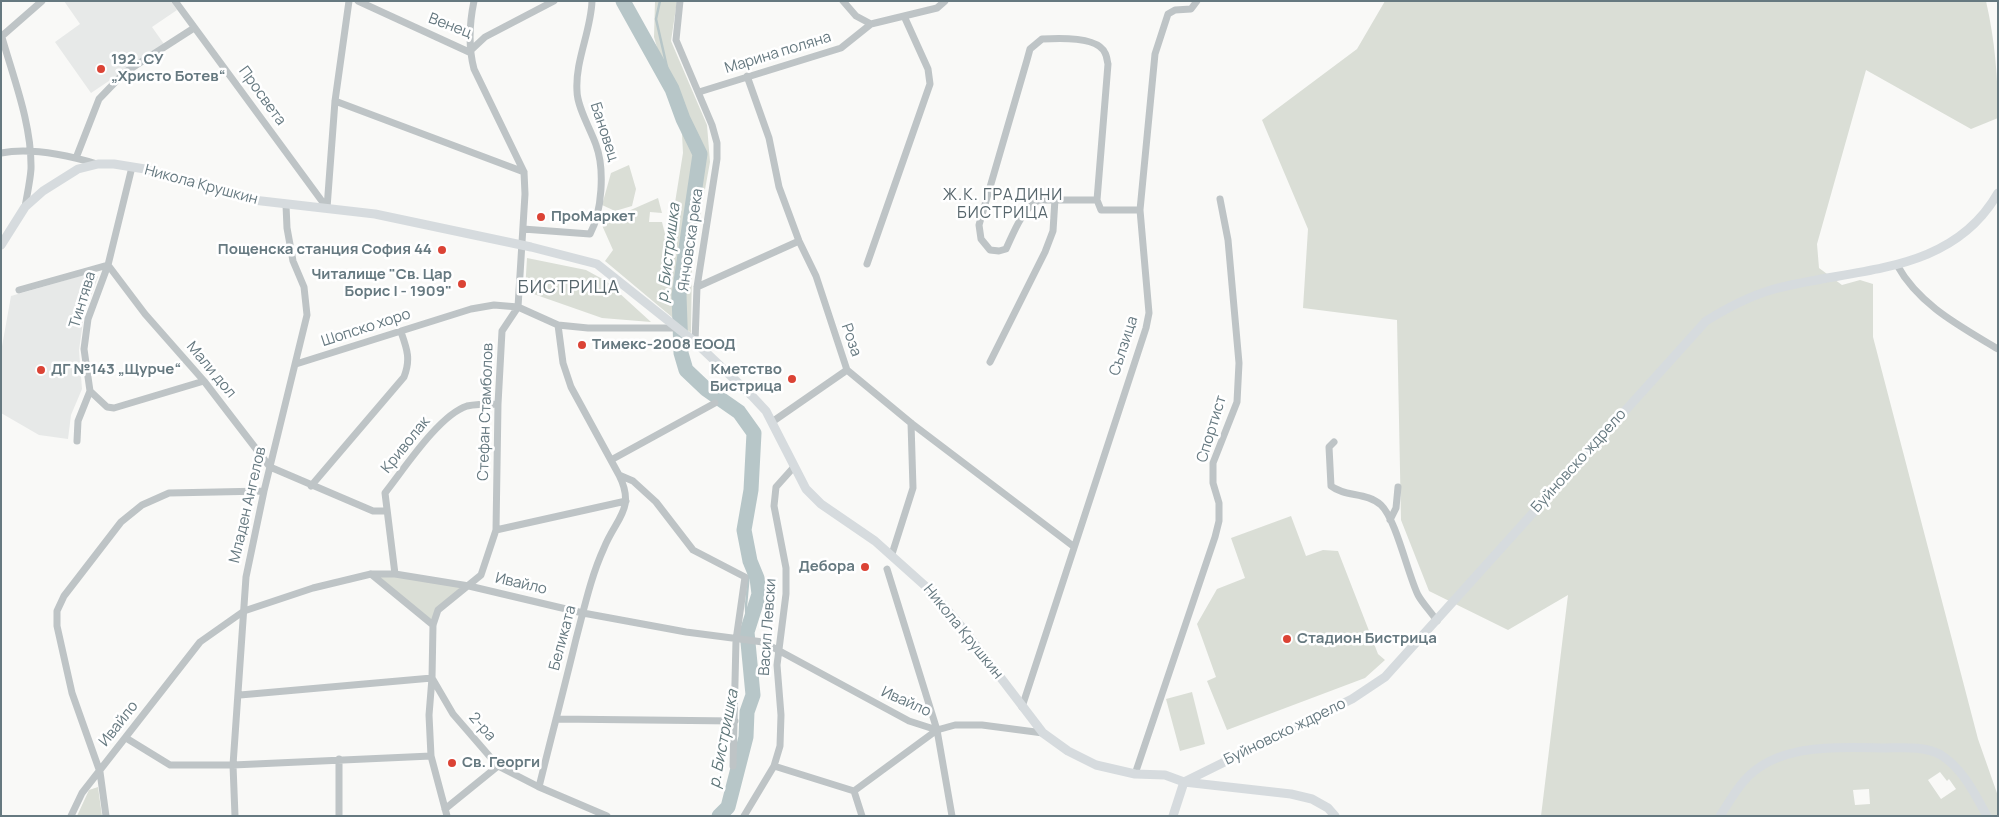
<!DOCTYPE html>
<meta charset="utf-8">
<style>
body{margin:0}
#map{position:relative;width:1999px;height:817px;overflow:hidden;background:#f9f9f7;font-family:Manrope,sans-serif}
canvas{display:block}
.frame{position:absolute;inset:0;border:2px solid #667980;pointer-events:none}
</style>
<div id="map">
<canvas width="1999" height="817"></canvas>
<div class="frame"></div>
</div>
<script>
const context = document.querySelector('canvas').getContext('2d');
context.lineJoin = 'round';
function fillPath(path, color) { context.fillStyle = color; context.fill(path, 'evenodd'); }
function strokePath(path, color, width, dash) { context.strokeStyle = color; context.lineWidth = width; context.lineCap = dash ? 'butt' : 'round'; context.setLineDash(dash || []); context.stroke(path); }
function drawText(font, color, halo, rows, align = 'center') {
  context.font = font + ' Manrope,sans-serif'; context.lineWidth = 5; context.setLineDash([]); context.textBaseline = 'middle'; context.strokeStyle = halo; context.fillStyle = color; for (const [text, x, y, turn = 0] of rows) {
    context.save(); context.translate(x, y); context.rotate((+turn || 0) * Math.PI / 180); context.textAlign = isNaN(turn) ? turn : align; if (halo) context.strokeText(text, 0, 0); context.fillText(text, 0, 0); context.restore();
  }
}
fillPath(new Path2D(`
 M64 1H171L177 10 152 27 164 44 91 93 55 42 80 24Z
 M94 272 98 277 84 315 79 350 82 389 71 415 68 439 39 435 1 413V352L11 296Z`), '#e7e9e8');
fillPath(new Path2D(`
 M655 1H677L671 41 707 125 710 162 692 261 691 333 605 261 613 250 601 223 658 198 662 213 650 212 649 222H662L668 246 683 153 682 134 654 37Z
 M1385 1H1986C1995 41 1998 77 1998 118L1971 129 1866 70 1817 244 1819 268 1842 285 1860 280 1873 284V337L1978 739 1998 796V816H1541L1568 595 1508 630 1429 591 1401 520 1397 320 1303 308 1308 229 1262 120 1357 49ZM1940 772 1947 781 1949 779 1956 789 1941 799 1928 780ZM1869 789 1870 804 1855 805 1853 790Z
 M629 165 636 189 632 206 615 211 602 205 611 173Z
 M527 258 586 270 606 281 651 322 602 318 525 291Z
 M1291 516 1306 556 1323 550 1338 551 1378 654 1385 660 1365 678 1227 730 1207 681 1216 677 1197 624 1217 589 1245 578 1231 538Z
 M371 574 469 586 438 610 433 625Z
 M1192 692 1205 744 1180 751 1166 699Z
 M98 787 102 816H77L89 790Z`), '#daded6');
strokePath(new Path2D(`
 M660 1 656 19 672 89
 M747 632 746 606 750 561`), '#b7c6c8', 2.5);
strokePath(new Path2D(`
 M623 1 672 89 683 119 700 154 679 295 681 353 686 370 706 389 739 412 754 433 751 490 744 530 750 561 757 578 759 594 747 632 753 695 747 712 746 737 728 807 719 816`), '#b7c6c8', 15);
strokePath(new Path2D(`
 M175 1 327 208
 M358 1 469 52 485 37 554 1
 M680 1 676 40 712 125 717 143V159L697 287 695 342
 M843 1 856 16 871 24
 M1 34C13 77 32 124 31 169 30 182 27 195 25 207
 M2 36 42 1
 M747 76 769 138 779 187 799 241 816 276 847 370 911 423 1073 546
 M699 92 841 48 871 24 937 8 945 1
 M335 101 524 172
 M1 153C32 147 67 155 97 164
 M76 158 99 99 124 73 194 28
 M1097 200H1039C1022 209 1014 232 1006 249L999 251 990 250 981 239 979 225 1027 60 1030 49 1042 39C1058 38 1098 36 1105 53 1107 56 1107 61 1108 64L1097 200 1101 210H1140
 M327 208 335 101 349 1
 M523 229 590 234C602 212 605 169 596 145 591 130 577 107 577 91 575 61 591 31 592 1
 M867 264 930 84 928 69 904 16
 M1897 265C1919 305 1960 326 1998 349
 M697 287 799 241
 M19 290 108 265 145 314 204 381 270 467 373 511H387
 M558 325 563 363 571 387 619 475 633 481 656 502 693 550 745 577 736 640 733 766
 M990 362 1045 252 1053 231 1055 199
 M296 364 471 309 494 305 518 307 558 325 588 328H677
 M90 391 107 407 114 408 204 381
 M772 422 847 370
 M77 441 78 421 90 391 84 349 88 319 108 265 132 167
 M1334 442 1329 447 1331 486C1345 497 1367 492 1381 505 1396 519 1408 575 1418 595 1423 604 1431 612 1437 621
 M611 460 715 403
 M311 486 404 377C411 359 407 349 401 332
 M1390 520 1396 508 1398 487
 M496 530 626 501
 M892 554 913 488 911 423
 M887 569 937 730 952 816
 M371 574 433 625
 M395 574 385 493C404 469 439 415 467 406 476 404 488 404 498 404
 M240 695 432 678 453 714 498 766 539 787 607 816
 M1022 707 1146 328 1149 313 1140 210 1155 54 1168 14 1175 10 1191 9 1197 1
 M556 719 735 721
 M126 738 170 765H233L431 756
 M774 766 854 791
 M1135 774 1215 537 1219 521V503L1213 483V463L1237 402 1239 363 1228 240 1220 199
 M539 787C551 738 564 689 576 639 584 609 591 576 604 548 616 518 636 509 619 475
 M854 791 937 730
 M854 791 862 816
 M445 809 498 766
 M71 816 82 793 200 642 244 611 313 588 371 574H395L469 586 583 613 686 632 763 642 909 721 937 730 955 725H982L1043 733
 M106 816 100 772 72 693 57 626V611L64 596 121 522 142 505 169 493 264 491
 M235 816 233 765 246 577 264 491 307 315 304 287 293 261 287 228 286 205
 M339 816V759
 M447 816 431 756 429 715 432 678 433 625 438 610 481 575 496 530 498 404 502 331 518 307 525 194 524 172 474 69C468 46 469 25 474 1
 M744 816 774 766 780 746 781 715 777 665 786 594V568L774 506 776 487 793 468`), '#bec4c6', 7);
strokePath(new Path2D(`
 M1 245 25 207 43 191 78 169 98 164H114L145 169 253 200 375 214 531 247 597 264 695 342 752 396 766 411 806 489 821 504 875 541 932 592 965 631 1043 733 1068 751 1096 765 1135 774 1165 775 1184 782 1291 794 1312 799 1328 808 1335 816
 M1184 782 1352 699 1385 677 1706 321C1727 308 1747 297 1771 290 1852 267 1950 277 1998 193
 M1173 816 1184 782
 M1720 816C1728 804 1735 791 1744 781 1776 743 1837 747 1881 748 1900 748 1924 745 1941 755 1963 769 1975 794 1987 816`), '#d6dbde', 9);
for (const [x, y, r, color] of [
 [101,69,5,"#db4335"],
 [541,217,5,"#db4335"],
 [442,250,5,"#db4335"],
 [462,284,5,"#db4335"],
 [582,345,5,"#db4335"],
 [41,370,5,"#db4335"],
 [792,379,5,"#db4335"],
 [865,567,5,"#db4335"],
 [1287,639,5,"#db4335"],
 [452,763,5,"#db4335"]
]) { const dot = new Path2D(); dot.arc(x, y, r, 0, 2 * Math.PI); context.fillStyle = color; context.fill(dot); strokePath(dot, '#fff', 2); }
drawText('15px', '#667980', '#fff', [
 ["Венец",450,26,21],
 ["Марина поляна",778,53,-17],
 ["Просвета",262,96,54],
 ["Бановец",604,132,72],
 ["Никола Крушкин",201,185,15],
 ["Янчовска река",691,240,-82],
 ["Тинтява",83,300,-73],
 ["Шопско хоро",366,328,-18],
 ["Роза",851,340,71],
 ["Сълзица",1124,346,-72],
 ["Мали дол",211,370,50],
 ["Стефан Стамболов",486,412,-88],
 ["Спортист",1212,429,-73],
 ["Криволак",406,445,-51],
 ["Буйновско ждрело",1579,461,-48],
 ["Младен Ангелов",248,505,-77],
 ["Ивайло",521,584,13],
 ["Васил Левски",768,627,-86],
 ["Никола Крушкин",963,632,51],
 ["Беликата",563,638,-75],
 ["Ивайло",906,702,24],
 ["Ивайло",119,724,-52],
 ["2-ра",482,727,49],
 ["Буйновско ждрело",1285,732,-26]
]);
drawText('bold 15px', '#667980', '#fff', [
 ["192. СУ",111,60],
 ["„Христо Ботев“",111,77],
 ["ПроМаркет",551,217],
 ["Пощенска станция София 44",432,250,"right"],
 ["Читалище \"Св. Цар",452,275,"right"],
 ["Борис I - 1909\"",452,292,"right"],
 ["Тимекс-2008 ЕООД",592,345],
 ["ДГ №143 „Щурче“",51,370],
 ["Кметство",782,370,"right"],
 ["Бистрица",782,387,"right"],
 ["Дебора",855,567,"right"],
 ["Стадион Бистрица",1297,639],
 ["Св. Георги",462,763]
], 'left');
context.letterSpacing = '1px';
drawText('16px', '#57666c', '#fff', [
 ["Ж.К. ГРАДИНИ",1003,196],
 ["БИСТРИЦА",1003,214]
]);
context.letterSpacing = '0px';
drawText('italic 16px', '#60777a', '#fff', [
 ["р. Бистришка",669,253,-83],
 ["р. Бистришка",724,739,-79]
]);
context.letterSpacing = '1px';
drawText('18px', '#57666c', '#fff', [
 ["БИСТРИЦА",569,288]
]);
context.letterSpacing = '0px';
</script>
